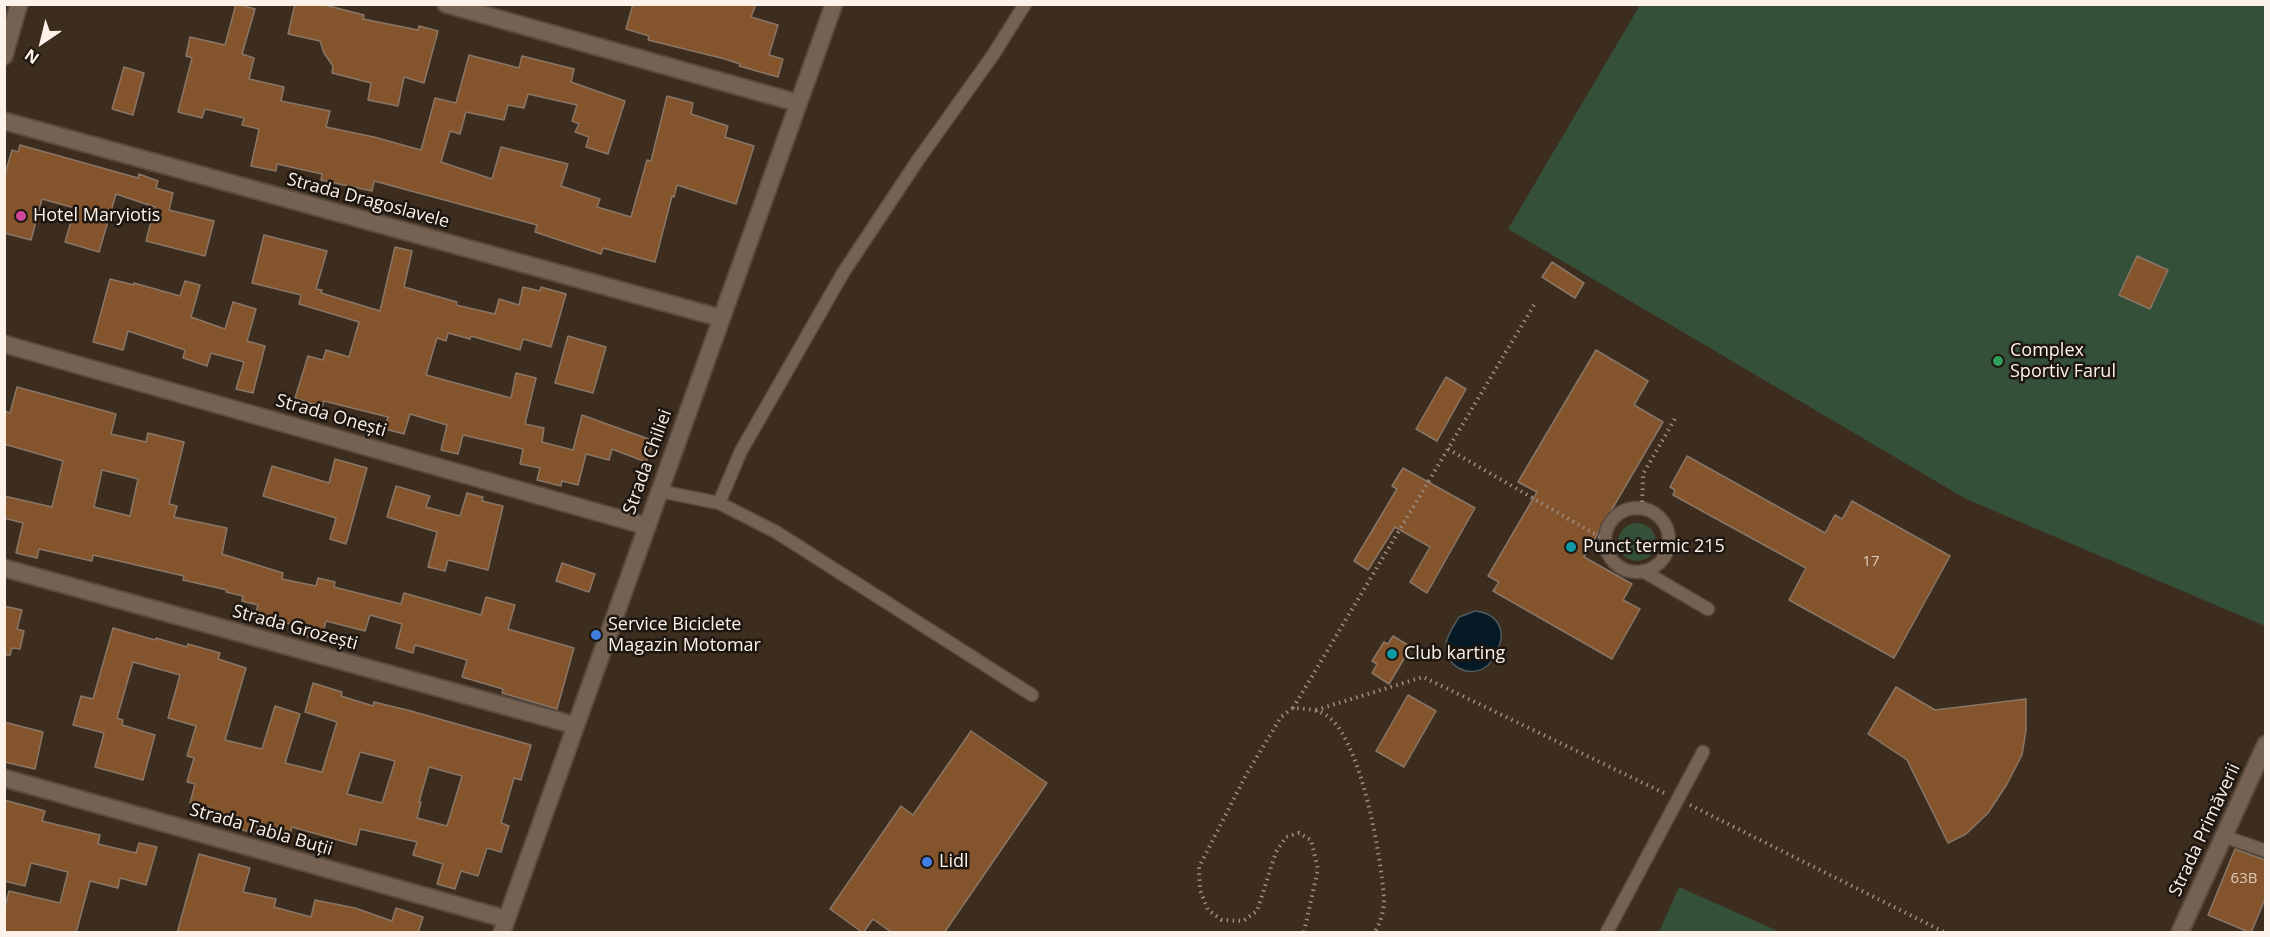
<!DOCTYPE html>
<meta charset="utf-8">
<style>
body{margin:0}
#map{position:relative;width:2270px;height:937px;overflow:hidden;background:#3d2d1f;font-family:"Open Sans",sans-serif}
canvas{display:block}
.frame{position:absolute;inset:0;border:6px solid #fdf2e9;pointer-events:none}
.north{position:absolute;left:12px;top:12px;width:60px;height:60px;-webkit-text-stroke:4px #1e1711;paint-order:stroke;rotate:215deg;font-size:16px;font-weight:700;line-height:24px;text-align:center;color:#fdf2e9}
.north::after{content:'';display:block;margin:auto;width:21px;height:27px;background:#fdf2e9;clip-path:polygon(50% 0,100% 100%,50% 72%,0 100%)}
</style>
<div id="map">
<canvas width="2270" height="937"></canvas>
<div class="frame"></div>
<div class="north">N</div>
</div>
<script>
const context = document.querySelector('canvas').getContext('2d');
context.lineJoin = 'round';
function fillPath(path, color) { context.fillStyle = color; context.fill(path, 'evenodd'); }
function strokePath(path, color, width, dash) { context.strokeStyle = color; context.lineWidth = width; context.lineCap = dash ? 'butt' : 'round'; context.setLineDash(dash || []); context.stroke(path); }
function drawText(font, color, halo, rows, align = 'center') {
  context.font = font + ' "Open Sans",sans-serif'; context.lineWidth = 5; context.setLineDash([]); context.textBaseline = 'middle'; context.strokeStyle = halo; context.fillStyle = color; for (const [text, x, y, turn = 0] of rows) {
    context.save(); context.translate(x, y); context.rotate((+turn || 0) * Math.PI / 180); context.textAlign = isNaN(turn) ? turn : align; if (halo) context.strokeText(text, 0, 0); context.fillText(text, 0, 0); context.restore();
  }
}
fillPath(new Path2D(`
 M1640 5H2265V626L1966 499 1508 229Z
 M1618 542a19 19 0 1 1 38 0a19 19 0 1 1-38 0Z
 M1679 887 1780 932H1659Z`), '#355038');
const water = new Path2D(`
 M1475 611C1486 612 1496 617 1500 628 1503 636 1501 643 1497 651 1494 656 1492 662 1487 666 1469 680 1443 665 1446 643 1448 634 1454 625 1459 617Z`);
fillPath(water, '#051a24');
strokePath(water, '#4f5b5f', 1.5);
const building = new Path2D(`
 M236 4 255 9 242 54 254 58 249 79 284 87 281 101 330 111 326 127 374 137 421 150 435 98 456 103 469 55 519 68 522 56 574 69 571 82 625 101 608 154 586 147 589 137 575 132 579 124 572 121 577 105 528 94 524 108 508 105 504 120 466 112 460 134 450 131 441 162 492 179 501 147 568 164 561 186 600 199 597 207 631 217 647 160 651 161 667 96 693 103 691 114 728 126 725 137 754 146 736 204 677 185 674 197 672 196 655 262 603 248 601 254 535 232 537 225 374 181 372 191 321 180 322 174 277 164 276 171 251 166 259 129 242 125 244 118 205 109 202 118 178 112 192 58 186 56 190 37 225 45Z
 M295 4H321L364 15 363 19 418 30 419 26 438 31 424 83 404 77 398 106 368 100 371 83 332 73 333 66 324 53 320 41 288 34Z
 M633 4H756L751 17 778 25 769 55 783 59 778 77 739 66 740 64 725 59 648 40 649 36 626 29Z
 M124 67 144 73 133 115 112 109Z
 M20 145 138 178 139 174 158 181 156 188 173 193 169 210 214 221 205 256 146 241 155 207 116 194 99 252 65 242 75 208 42 199 31 240 4 233V177L12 150 18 152Z
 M264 235 327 251 316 289 322 290 321 293 380 311 395 247 412 251 404 287 457 302 456 305 495 314 499 299 519 305 523 287 540 291 541 287 566 294 551 347 523 339 520 350 471 336 470 339 448 333 446 341 437 338 426 375 511 398 516 373 536 378 525 424 544 428 542 442 573 450 582 415 654 441 646 462 612 449 609 460 586 454 578 485 562 481 561 486 537 480 540 468 520 464 523 449 463 435 458 454 441 450 447 425 410 414 404 434 385 429 388 417 324 401 322 407 295 398 308 356 323 360 326 350 349 357 359 322 299 304 301 295 252 283Z
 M2137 256 2168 270 2150 309 2119 295Z
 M1552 262 1584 283 1575 298 1542 277Z
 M110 279 134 285V283L180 296 185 281 200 285 191 317 225 329 233 302 256 309 247 341 265 346 253 393 236 389 244 362 211 353 207 366 183 358 185 350 128 331 123 350 93 342Z
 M568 336 606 347 593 393 555 383Z
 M1596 350 1648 381 1634 405 1663 422 1584 557 1632 584 1623 600 1640 609 1612 659 1493 591 1499 582 1488 576 1537 492 1518 482Z
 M1446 377 1466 389 1437 441 1416 429Z
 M17 387 116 414 111 434 146 442 148 433 184 442 169 504 177 506 174 517 227 528 222 554 283 573 282 579 316 586 318 578 335 582 334 587 401 604 404 593 481 615 486 597 515 605 508 629 574 648 557 709 502 693 503 689 462 677 467 660 415 645 413 653 396 648 402 624 370 615 365 631 326 621 321 640 305 636 307 627 271 620 270 624 254 619 258 605 242 601 243 596 226 592 227 590 183 580 184 576 93 555 92 561 39 549 37 558 16 553 23 523 4 518V496L52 507 63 461 4 444V411L10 413ZM102 470 138 479 130 516 94 507Z
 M1687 456 1825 533 1835 515 1842 519 1852 501 1950 556 1894 658 1789 600 1806 568 1673 495 1675 490 1670 487Z
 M335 459 367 468 346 544 330 539 336 518 263 496 272 466 329 483Z
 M1403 468 1475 508 1427 593 1410 582 1430 547 1395 527 1368 570 1354 561 1397 489 1392 486Z
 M396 486 430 496 426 507 460 516 467 493 483 497 482 501 503 506 488 570 448 560 445 571 428 567 437 532 387 517Z
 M562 563 595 574 589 592 556 581Z
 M4 606 22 610 17 629 24 631 20 649 12 648 10 655H4Z
 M113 628 155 640 156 638 187 647 188 644 220 653 218 659 246 668 225 740 262 749 275 706 300 714 285 763 322 772 337 722 305 712 313 683 342 692 341 696 373 706 374 702 411 711 531 745 521 780 514 778 501 823 509 826 501 852 487 848 478 876 461 871 455 889 437 884 443 864 413 855 417 842 360 829 356 845 292 827 290 834 258 825 255 834 240 829 241 827 208 819 211 808 190 803 195 784 187 782 194 758 187 756 196 726 168 718 180 675 133 662 117 718 123 720 122 725 155 735 143 780 95 767 104 733 73 725 81 696 93 699ZM360 752 395 761 382 803 347 794ZM429 767 462 776 447 826 417 818 421 802H419Z
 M1393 636 1411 647 1389 684 1372 673 1377 664 1372 661 1384 642 1388 644Z
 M1896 687 1935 710 2026 699V730L2022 755 2007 784 1988 813 1966 834 1948 843 1907 760 1868 734Z
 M1408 695 1436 711 1404 767 1376 751Z
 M4 722 43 732 35 769 4 762Z
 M971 731 1047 783 944 933H892L873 919 863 933 830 909 901 806 913 815Z
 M4 800 45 811 42 821 100 835 98 844 136 853 139 843 157 847 146 885 120 878 118 888 90 881 76 933H4V911L9 891 60 903 68 872 31 863 25 886 4 881Z
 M2235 849 2265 860V899L2251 933 2208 915Z
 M199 854 250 868 243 892 276 899 274 907 311 917 315 900 355 908 392 921 396 908 423 917 418 933H177Z`);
fillPath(building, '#84552c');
strokePath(building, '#8a7666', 1.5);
const service = new Path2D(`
 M659 491 719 503 776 532 1032 695
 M719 503 741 451 843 273 918 160 993 55 1025 4
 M1605 540a32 32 0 1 1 64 0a32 32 0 1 1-64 0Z
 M1643 571 1708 609
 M2223 836 2266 851
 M1607 932 1703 752`);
const minor = new Path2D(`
 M446 4 798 103
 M4 121 721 318
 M4 344 646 526
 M4 568 574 725
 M4 778 506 919`);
const tertiary = new Path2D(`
 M502 932 834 4
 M2180 932 2266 744`);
const secondary = new Path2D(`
 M4 56 19 4`);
strokePath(service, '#584a3e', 15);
strokePath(minor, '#584a3e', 20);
strokePath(tertiary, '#584a3e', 20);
strokePath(secondary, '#584a3e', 20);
strokePath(new Path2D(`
 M1448 449 1605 540
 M1642 508 1643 474 1676 417
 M1293 708 1534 305
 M1316 710 1423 677 1664 793
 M1690 805 1944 932
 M1304 932 1318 869 1311 840 1299 833 1286 837 1276 852 1257 911 1243 921 1222 920 1208 910 1200 890 1199 867 1246 775 1281 717 1293 708C1307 709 1320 709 1331 719 1362 747 1381 856 1384 898 1384 911 1381 921 1375 932`), '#9b8d82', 4, [1.5, 4.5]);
strokePath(service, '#756252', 12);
strokePath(minor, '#756252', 16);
strokePath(tertiary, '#756252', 16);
strokePath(secondary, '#756252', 16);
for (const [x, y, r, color] of [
 [21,216,6,"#d1479c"],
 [1998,361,6,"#2e9e5b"],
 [1571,547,6,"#0f9aa8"],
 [596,635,6,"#3f7fe0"],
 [1392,654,6,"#0f9aa8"],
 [927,862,6,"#3f7fe0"]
]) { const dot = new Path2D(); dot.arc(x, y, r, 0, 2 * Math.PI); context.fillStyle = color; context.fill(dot); strokePath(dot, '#1e1711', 2); }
drawText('15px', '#dfcbba', null, [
 ["17",1871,562],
 ["63B",2244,879]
]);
drawText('18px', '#fdf2e9', '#1e1711', [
 ["Strada Dragoslavele",368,201,15],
 ["Strada Onești",331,416,16],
 ["Strada Chiliei",648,462,-70],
 ["Strada Grozești",295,628,15],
 ["Strada Tabla Buții",261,830,16],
 ["Strada Primăverii",2205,830,-65]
]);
drawText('18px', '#fdf2e9', '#1e1711', [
 ["Hotel Maryiotis",33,216],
 ["Complex",2010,351],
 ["Sportiv Farul",2010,372],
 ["Punct termic 215",1583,547],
 ["Service Biciclete",608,625],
 ["Magazin Motomar",608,646],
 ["Club karting",1404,654],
 ["Lidl",939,862]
], 'left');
</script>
